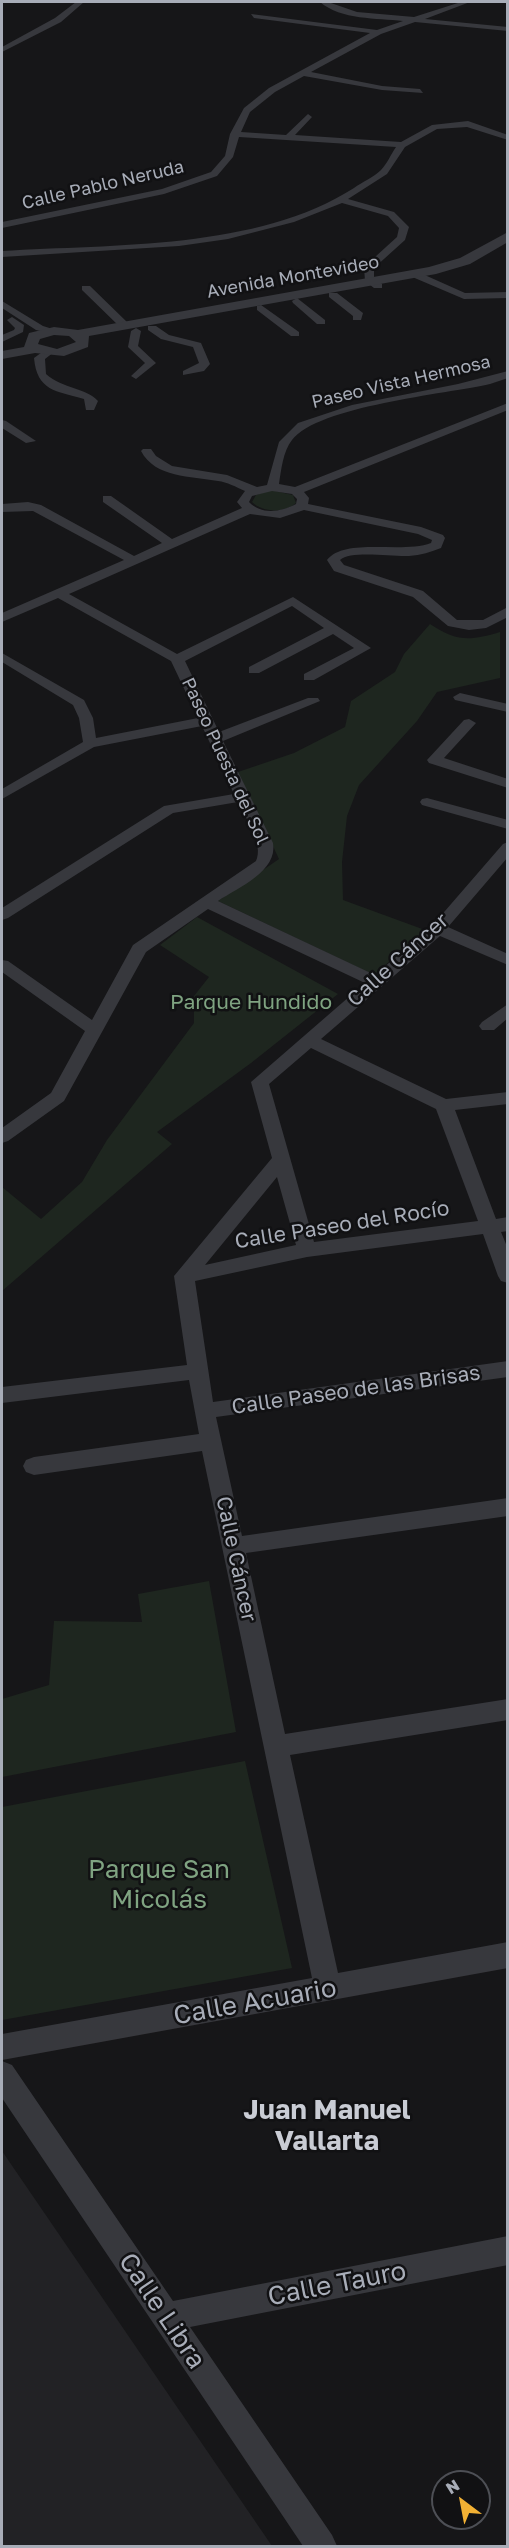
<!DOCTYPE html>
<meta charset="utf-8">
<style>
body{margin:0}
#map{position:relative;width:509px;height:2548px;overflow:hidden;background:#161618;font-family:"Golos Text",sans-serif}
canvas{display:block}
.frame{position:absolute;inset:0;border:3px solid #a8adb8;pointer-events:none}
.north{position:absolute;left:431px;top:2470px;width:60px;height:60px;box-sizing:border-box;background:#111113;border:2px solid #4d4f55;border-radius:50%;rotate:328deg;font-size:16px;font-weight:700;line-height:24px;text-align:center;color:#a8adb8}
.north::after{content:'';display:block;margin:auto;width:21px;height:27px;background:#f2b134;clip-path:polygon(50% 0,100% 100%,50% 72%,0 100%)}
</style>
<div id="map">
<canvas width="509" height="2548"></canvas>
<div class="frame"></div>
<div class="north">N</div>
</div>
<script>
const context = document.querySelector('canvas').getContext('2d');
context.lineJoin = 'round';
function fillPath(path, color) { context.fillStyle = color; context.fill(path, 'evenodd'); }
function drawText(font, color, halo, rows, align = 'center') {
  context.font = font + ' "Golos Text",sans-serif'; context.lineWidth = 5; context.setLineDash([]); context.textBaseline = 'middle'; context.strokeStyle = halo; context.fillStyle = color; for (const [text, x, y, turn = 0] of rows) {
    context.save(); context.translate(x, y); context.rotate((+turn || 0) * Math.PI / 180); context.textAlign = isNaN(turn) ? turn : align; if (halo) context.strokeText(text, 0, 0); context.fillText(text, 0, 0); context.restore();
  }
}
fillPath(new Path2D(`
 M2 2151 272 2546H2Z`), '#222225');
fillPath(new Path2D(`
 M270 490 293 495 296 503C285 513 263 513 252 502L256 495Z
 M430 624C457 642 470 641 500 632V678L437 692 417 721 359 785 347 816 342 862 343 900 425 930 374 975 218 901 279 859 238 772 294 753 345 727 351 701 395 672 404 654Z
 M197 917 338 994 251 1063 157 1132 172 1144 2 1291V1187L41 1219 82 1182 107 1140 194 1023V996L209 977 160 945Z
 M209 1581 236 1732 2 1777V1699L49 1685 54 1621 142 1622 138 1594Z
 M245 1761 292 1968 2 2020V1807Z`), '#1e261f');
fillPath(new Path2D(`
 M76 2H84L61 22 2 52V47L55 18Z
 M320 2H328L357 12 414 17 461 2H470L425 19 508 27V31L415 22 381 34 311 72 382 86 420 89 423 93 382 90 304 76 275 92 250 112 241 132 286 135 308 114 312 117 295 135 401 142 432 125 468 121 508 135V140L467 127 437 129 405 147 387 174 348 199 394 212 409 227 405 240 374 268V278L382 284V288H374L365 281 364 267 397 237 399 228 388 216 342 203 294 222 228 239 179 246 2 257V251C114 244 257 250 354 188 362 182 374 177 381 170 387 164 391 154 396 147L239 137 233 157 217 176 164 194 2 228V222L162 189 211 172 225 156 230 134 244 108 269 88 370 33 254 18 251 14 377 30 403 21C377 18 341 20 320 2Z
 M410 272H418L465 293 508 292V298L464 299 410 276Z
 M82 286H90L128 323V327H120L82 290Z
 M329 293H337L363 313 361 320H353V316L329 297Z
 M297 298 325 320V324H317L293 303 292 301Z
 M2 301 43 326 59 331 54 334 36 330 2 308Z
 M261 305 299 332V336H291L257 310V306Z
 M12 317 24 325 23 332 2 342V335L14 330 15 328 7 320Z
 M148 326H156L169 335 201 343 210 364 204 371 183 375V371L199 363 193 347 161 339 148 330Z
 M136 328 141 331 138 346 156 363 136 379 131 376 145 363 128 347 131 331Z
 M45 350 54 352 45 359 46 374C63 389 87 388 98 401L94 410H86L84 399C56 391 37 391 34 358Z
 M508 371V378L490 384C446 394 318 406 292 440 283 451 281 471 279 484L295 487 508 403V410L304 492 309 498 308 504 421 527 443 535 445 538 441 548C431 552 421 555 409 556 393 557 351 550 340 560L344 565 423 591 457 620H483L508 607V617L486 628 469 630 448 626 413 597 334 571 327 560C345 537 402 554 431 543L432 540 418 534 304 510 280 518 250 514 69 594 177 654 293 597 371 648 314 680H304V674L354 648 333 634 259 673H249V667L324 628 292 606 185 661 219 732 308 698H318L320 701 223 741 273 843C278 871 239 887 218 901L375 975 432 926 503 844 508 842V857L448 927 508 954V965L440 936 321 1039 446 1099 508 1092V1104L455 1110 496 1219 508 1217V1231L501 1232 508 1249V1283L501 1281 498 1276 483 1234 307 1257 195 1281 213 1402 508 1361V1377L216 1417 242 1536 508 1498V1516L246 1553 285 1734 508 1699V1720L290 1755 338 1973 508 1942V1968L2 2060V2034L312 1978 202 1451 34 1475 26 1472 23 1466 26 1460 34 1457 199 1434 189 1380 2 1403V1387L187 1365 174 1276 272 1158 251 1082 365 983 208 909 146 952 64 1101 8 1141 2 1143V1128L51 1093 85 1031 2 972V960L8 961 92 1020 133 945 256 861C264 844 246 819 238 802L173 813 8 918 2 920V908L164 806 234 794 202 726 94 747 2 799V789L83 742 79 718 73 705 2 662V653L84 700 93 718 96 738 198 718 171 661 58 598 2 622V613L124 560 33 511 2 512V504L28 502 41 505 134 556 162 543 103 502V496H111L172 539 242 508 237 502 245 491C236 487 227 482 218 481 191 476 155 478 141 451L143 449H151L156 456 172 466 227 475 257 487 267 485 279 442 298 423 352 405 458 384ZM272 491 292 494 297 499 296 504C281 512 261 515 249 502L252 496ZM311 1048 436 1109 478 1221 314 1242 269 1084ZM277 1177 296 1245 205 1265Z
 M2 420 6 421 36 441 26 443 2 428Z
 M460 693 508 704V712L455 700 453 697Z
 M469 719 476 723 444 758 508 779V788L429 763 427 760 464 720Z
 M427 798 508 820V829L422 805 420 802 422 799Z
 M508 1004V1018L494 1030H482L479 1026 482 1022Z
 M2 2061 12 2065 173 2301 508 2236V2265L190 2327 332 2535 337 2546H303L2 2098Z`), '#37383d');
fillPath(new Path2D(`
 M508 232V242L470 264 436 274 89 336 88 347 64 356 35 353 2 359V351L24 347 29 333 54 327 78 330 429 267 460 258ZM54 335 69 336 76 342 57 349 38 344 40 339Z`), '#37383d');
drawText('18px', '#a8adb8', '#111113', [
 ["Calle Pablo Neruda",103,185,-13],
 ["Avenida Montevideo",293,277,-10],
 ["Paseo Vista Hermosa",401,382,-13],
 ["Paseo Puesta del Sol",225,761,65]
]);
drawText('21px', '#a8adb8', '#111113', [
 ["Calle Cáncer",398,960,-42],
 ["Calle Paseo del Rocío",342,1225,-9],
 ["Calle Paseo de las Brisas",356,1390,-8],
 ["Calle Cáncer",236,1559,78]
]);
drawText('21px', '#7fa381', '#111113', [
 ["Parque Hundido",251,1002]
]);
drawText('26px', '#7fa381', '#111113', [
 ["Parque San",159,1870],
 ["Micolás",159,1900]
]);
drawText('26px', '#a8adb8', '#111113', [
 ["Calle Acuario",255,2002,-10],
 ["Calle Tauro",337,2284,-11],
 ["Calle Libra",162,2311,56]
]);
drawText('bold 27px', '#c9ccd4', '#111113', [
 ["Juan Manuel",327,2110],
 ["Vallarta",327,2141]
]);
</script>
